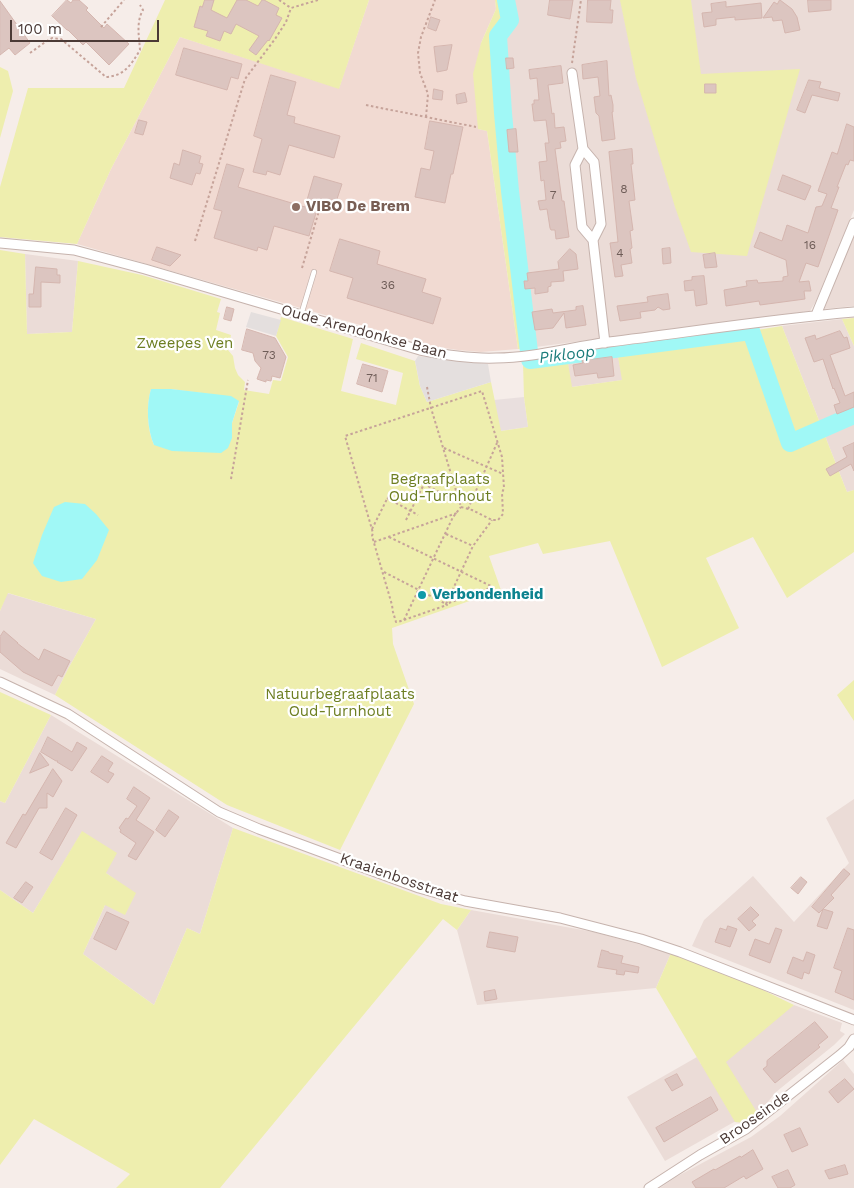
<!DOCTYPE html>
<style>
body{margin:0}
#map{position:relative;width:854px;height:1188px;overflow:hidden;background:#f6ede9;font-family:"Work Sans",sans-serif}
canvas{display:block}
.scale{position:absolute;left:10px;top:20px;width:149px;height:22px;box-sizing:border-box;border:2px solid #4b3a36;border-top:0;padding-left:6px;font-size:15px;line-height:18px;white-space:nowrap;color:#4b3a36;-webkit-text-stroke:4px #fff;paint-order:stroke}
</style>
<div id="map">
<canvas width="854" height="1188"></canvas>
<div class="scale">100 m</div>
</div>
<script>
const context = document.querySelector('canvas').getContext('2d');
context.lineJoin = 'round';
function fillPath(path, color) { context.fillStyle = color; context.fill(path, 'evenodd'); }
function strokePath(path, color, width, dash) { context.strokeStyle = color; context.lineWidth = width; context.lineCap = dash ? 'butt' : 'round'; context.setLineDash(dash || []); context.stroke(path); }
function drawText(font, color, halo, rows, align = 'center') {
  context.font = font + ' "Work Sans",sans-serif'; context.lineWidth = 4.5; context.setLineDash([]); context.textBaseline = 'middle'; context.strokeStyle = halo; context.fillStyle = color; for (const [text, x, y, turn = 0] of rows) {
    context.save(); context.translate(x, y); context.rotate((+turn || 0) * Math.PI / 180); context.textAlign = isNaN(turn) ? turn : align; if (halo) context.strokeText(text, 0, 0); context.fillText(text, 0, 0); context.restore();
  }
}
fillPath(new Path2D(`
 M506 0H854V210L816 301 810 311 528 348 510 191 506 112 498 36 510 20Z
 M854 236V306L824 309 825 304Z
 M25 254 78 261 72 332 27 334Z
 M842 319 854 346V490L847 492 782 326Z
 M617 351 623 380 571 387 567 357Z
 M7 593 96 619 68 669 55 695 0 669V611Z
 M51 715 233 828 200 934 187 928 154 1005 83 954 105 905 135 894 106 873 82 832 33 913 0 890V801L5 803Z
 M854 799V1010L692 946 704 920 753 876 794 922 849 863 826 818Z
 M471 910 594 932 671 953 656 988 477 1005 457 930Z
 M794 1005 842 1023 840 1031 845 1034 834 1045 776 1092 758 1114 747 1123 734 1122 665 1161 627 1097 697 1057 701 1064Z
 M843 1060 854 1074V1188H660L676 1177 751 1137 780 1116Z`), '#ebdcd7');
fillPath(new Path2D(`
 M524 397 528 427 500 431 494 400Z`), '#e9dfde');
fillPath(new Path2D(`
 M369 0H495L496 9 481 43 478 129 487 131 518 349 481 352 458 350 437 347 77 244 111 169 180 37 339 88Z`), '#f1dad2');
fillPath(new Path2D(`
 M165 0H369L339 89 180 37 111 169 77 244 0 237V187L28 88H124Z
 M495 0H506L510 20 498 36 510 191 528 348 518 349 487 131 478 129 473 74 481 43 496 9Z
 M620 0H691L701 74 800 69 747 256 691 252 675 207 636 78Z
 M0 67 8 71 13 91 0 138Z
 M0 250 25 254 27 334 72 332 78 261 142 275 221 299 217 312 220 313 216 330 231 335 228 350 233 356 235 368 238 375 245 382 244 390 269 394 273 380 281 381 288 357 276 336 281 317 353 339 341 391 396 405 403 373 356 359 361 343 415 361 420 386 427 402 491 382 501 431 528 427 524 397 523 363 567 357 572 387 622 380 617 351 745 336 757 330 782 326 847 492 854 490V552L787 598 753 537 706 558 739 628 662 667 610 541 543 554 538 543 489 556 501 590 392 628 393 644 414 704 340 850 227 805 55 695 68 669 96 619 8 593 0 611ZM151 389H171L231 397 239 402 232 423V438L154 445C147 430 146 405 151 389Z
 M854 318V346L842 319Z
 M854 680V721L837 695Z
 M0 692 51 715 5 803 0 801Z
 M233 828 441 904 471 910 457 930 443 919 220 1188H116L130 1174 34 1119 0 1165V890L33 913 82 831 117 853 106 873 136 893 125 915 105 905 83 954 154 1005 187 928 200 934Z
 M671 953 736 977 794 1005 726 1062 758 1114 747 1123 735 1122 656 988Z`), '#eeeeae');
fillPath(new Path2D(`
 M251 312 281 320 276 336 246 327Z
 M418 356 488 364 491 382 427 402 420 386 415 361Z`), '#e4dfde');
fillPath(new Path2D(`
 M151 389H171L231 396 239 401 232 423V438L228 448 221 453 172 451 154 445C147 429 146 405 151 389Z
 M65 502 85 504 96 514 109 530 97 560 82 579 61 582 42 576 33 563 42 535 54 507Z`), '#a0f8f6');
strokePath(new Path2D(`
 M506 0 510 20 498 36 503 113 510 191 530 360 751 331 790 443 854 415`), '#a0f8f6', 18);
const building = new Path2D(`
 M67 0 71 3 73 0H79L88 8 86 10 104 28 107 24 129 44 109 65 86 42 83 45 68 30H67L52 16Z
 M205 0H214L211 10 227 18 237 0H246L258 6 262 0H264L279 8 276 15 282 18 269 41 268 40 256 55 249 50 259 36 236 24 231 34 224 31 220 41 206 36 208 31 194 27 200 6 202 7Z
 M550 0H573L570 19 548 15Z
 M588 0H611L610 10H613L612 23 587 22Z
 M780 0 792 9 797 17 800 30 785 33 782 20 773 21 772 17 763 18 774 2 777 4Z
 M808 0H831V10L809 12Z
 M0 1 30 43 15 55 9 48 0 55Z
 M726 2V7L761 3 762 18 735 20V17L716 19V25L704 27 702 13 712 12 711 4Z
 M431 17 440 20 436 31 428 28Z
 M452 45 447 70 437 72 434 47Z
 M184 48 242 64 238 79 231 77 227 90 176 75Z
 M506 58H513L514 68 507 69Z
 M607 61 609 96 611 95 613 105V112H612L615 139 602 141 599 116 596 113 594 97 600 96 598 77 583 79 582 65Z
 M561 66 563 83 548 85 552 114 554 113 555 128 564 127 566 141 560 142 561 148 555 149 562 201H564L569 237 556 239 555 230H551L550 228 547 209 540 210 538 201 546 200 544 180 541 181 539 162 547 161 545 143H549L546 120 534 121 532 104H534V100H539L537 78 530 79 529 70Z
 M271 75 296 82 287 115 295 117 294 123 340 136 334 158 289 145 280 175 267 171 266 175 253 172 262 139 254 136Z
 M809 80 821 82 819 88 840 93 838 101 812 95 805 113 797 110Z
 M705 84H716V93H705Z
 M434 89 443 91 442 100 433 99Z
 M465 93 467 102 457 104 456 95Z
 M139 120 147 122 143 135 135 133Z
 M430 121 463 127 453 174H451L445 203 415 197 421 168 430 170 434 151 425 149Z
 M847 124 854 127V161L850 160 848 165 846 164 837 187H839L831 208 838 210 818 267 806 263 799 282 809 281 811 291H804L805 299 760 305 759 301 726 306 724 290 747 286 746 281 757 280 758 283 783 281V277L788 276 786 260 754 247 757 240 760 232 782 241 787 225 808 233 816 207 822 206 827 194 818 191 832 152 837 154Z
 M516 129 518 152H509L507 130Z
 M632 149 633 164H631L635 200 629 201 633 230 630 231 632 248 630 249 632 263 621 265 623 276 615 277 610 243 618 242 609 152Z
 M183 150 201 156 199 163 203 164 200 174 196 173 192 185 170 178 174 163 179 165Z
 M227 164 244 169 238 187 305 207 314 176 342 184 335 205 320 200 309 236 274 226 267 250 258 247 257 251 214 238 222 211 214 209Z
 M783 175 811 186 805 200 778 190Z
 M340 239 380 251 377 264 426 279 422 292 441 298 433 324 347 298 353 278 330 271Z
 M157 247 181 255 170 266 152 260Z
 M670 248 671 263 663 264 662 249Z
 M570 249 576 254 578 269 563 271 564 281 551 282V286L548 287V292L535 294V288L525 289 524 281H528L527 273 559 269 558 262Z
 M715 253 717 267 705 268 703 255Z
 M36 267 57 269V275H60V283L41 282V307H29V294H33Z
 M704 276 707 304 696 306 694 290 685 291 684 281 692 280V277Z
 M668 294 670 309 663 310 658 307 655 310 640 312 641 318 620 321 617 306 648 302 647 297 651 296Z
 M583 306 586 325 566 328 564 313 553 328 535 330 532 312 552 309 553 313 576 310V307Z
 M227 307 234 309 231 321 224 319Z
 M247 329 275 338 286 357 280 378 272 376 271 381 266 380V382L257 379 261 368 255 361 253 353 242 350Z
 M840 331 844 338 847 337 850 348 830 355 845 396 854 392V407L837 414 834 405 840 403 834 388 833 389 823 359 814 362 805 338 815 335 816 339Z
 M612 357 614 376 598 378 597 373 575 376 573 365 583 363 582 361Z
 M363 364 388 371 382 392 357 384Z
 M854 443V471L851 464 830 476 826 469 847 457 843 448Z
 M4 631 18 643H17L39 660 44 649 70 661 62 677 58 675 52 686 23 672 0 652V637Z
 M48 737 72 752 77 742 87 748 72 771 57 762 58 761H56L41 752Z
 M40 753 49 765 30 773Z
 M102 756 113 763 108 771 114 774 108 783 91 772Z
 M53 769 62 781 53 797 47 793V808H39L16 848 6 843 23 814 25 815Z
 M134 787 150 798 136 820 154 832 136 860 128 856 136 843 120 832 121 830 119 828 126 818 128 819 137 806 127 799Z
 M66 808 77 815 52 860 40 853Z
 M169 810 179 817 165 837 156 830Z
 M844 869 850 874 831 895 834 898 823 909 833 912 827 929 817 926 823 909 819 913 812 907Z
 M801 877 807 882 798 894 791 888Z
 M26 882 33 887 22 903 14 898Z
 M751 907 759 915 752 921 756 925 749 931 738 919Z
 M107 912 129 922 116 950 94 939Z
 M728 926 737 929 730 947 715 942 720 928 726 930Z
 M776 928 782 930 770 963 749 955 755 939 769 944Z
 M848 928 854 930V1000L835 992 842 971 834 968Z
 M490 932 518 937 515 952 487 947Z
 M602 950 609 952V953L623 956 621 963 639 967 638 973 625 971 624 975 616 974 617 970 598 967Z
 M807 952 815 955 809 974 804 972 802 979 787 973 793 957 803 961Z
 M495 990 497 999 485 1001 484 992Z
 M815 1022 828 1037 818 1045 820 1047 775 1083 763 1069 767 1066V1061Z
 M677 1074 683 1085 672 1091 665 1080Z
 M845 1079 854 1089 838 1103 829 1092Z
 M711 1097 718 1110 664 1142 656 1128Z
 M800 1128 808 1145 792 1152 784 1135Z
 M753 1150 763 1169 746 1179 744 1176 724 1188H696L692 1182 714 1169 715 1170 740 1156 741 1157Z
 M845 1165 848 1174 829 1179 825 1171Z
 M788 1170 795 1185 790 1188H778L772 1177Z`);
fillPath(building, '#dcc5c0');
strokePath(building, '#d5b6af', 1);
const lane = new Path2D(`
 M301 315 314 272`);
const street = new Path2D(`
 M572 73 583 149 594 162 601 224 593 240 605 343
 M583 149 575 165 582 227 593 240
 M0 243 74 250 145 269 420 350C445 355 470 359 496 358 533 358 571 347 609 342 690 332 772 319 854 312
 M816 315 854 223
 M0 682 68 714 219 812 259 829 419 888 465 901 560 918 641 939 680 952 854 1020
 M649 1188 700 1155 746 1129 840 1055 849 1047 854 1039`);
strokePath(lane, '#c6b3ad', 6);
strokePath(street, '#c6b3ad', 11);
strokePath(new Path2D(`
 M279 0 291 8 318 0
 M101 27 124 0
 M30 53 44 43 52 38 61 39 106 77C124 76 131 65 140 50 139 36 136 22 143 10L140 5
 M572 63 581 0
 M366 105 476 127
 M426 117 428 94 420 73 418 53 421 37 435 0
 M195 241 245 79 275 39 286 22 291 8
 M302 268 321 204
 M427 387 431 408 461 507
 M444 448 503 474
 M231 479 248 380
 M387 498 418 515
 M461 507 472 510 492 520H498L503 514 502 493 504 488 502 457 482 391 345 436 373 533 372 536 392 605 393 612 396 622H398L447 605 446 604 493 587
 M468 509 497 443
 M406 520 424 484 460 503
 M372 529 388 497
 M446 534 473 546
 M389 537 493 587
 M374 542 457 513
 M384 572 446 604 473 546 492 520
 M404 620 453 517 461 507`), '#c6a39a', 2, [2.5, 2.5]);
strokePath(lane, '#fff', 4.5);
strokePath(street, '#fff', 9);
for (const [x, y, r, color] of [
 [296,207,5,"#8d6e63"],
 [422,595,5,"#0f9aa8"]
]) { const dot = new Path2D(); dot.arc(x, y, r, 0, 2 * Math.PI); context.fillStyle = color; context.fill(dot); strokePath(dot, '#fff', 2); }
drawText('12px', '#6f5d58', null, [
 ["8",624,189],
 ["7",553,195],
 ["16",810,245],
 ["4",620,253],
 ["36",388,285],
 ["73",269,355],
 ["71",372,378]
]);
drawText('bold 15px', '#785e54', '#fff', [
 ["VIBO De Brem",306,207]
], 'left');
drawText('15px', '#4b3a36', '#fff', [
 ["Oude Arendonkse Baan",364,332,15],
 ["Kraaienbosstraat",399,878,19],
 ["Brooseinde",755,1118,-35]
]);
drawText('15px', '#6d7e21', '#fff', [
 ["Zweepes Ven",185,344],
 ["Begraafplaats",440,480],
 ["Oud-Turnhout",440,497],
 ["Natuurbegraafplaats",340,695],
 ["Oud-Turnhout",340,712]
]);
drawText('bold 15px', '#0d838f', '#fff', [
 ["Verbondenheid",432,595]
], 'left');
drawText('italic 16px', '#1b7c7b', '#fff', [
 ["Pikloop",567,355,-7]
]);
</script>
